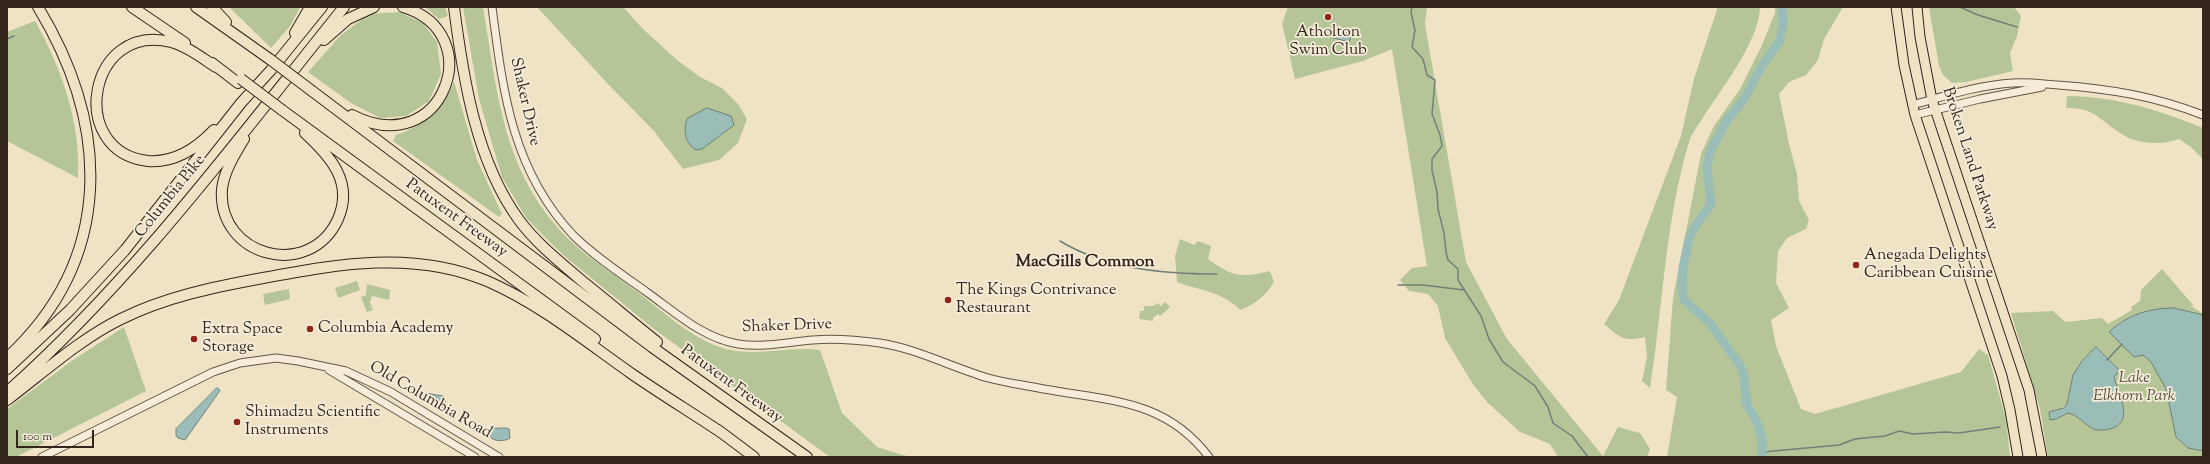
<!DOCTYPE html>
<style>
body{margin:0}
#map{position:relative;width:2210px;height:464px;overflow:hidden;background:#f0e3c5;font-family:"Sorts Mill Goudy",serif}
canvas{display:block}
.frame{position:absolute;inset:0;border:8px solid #33251c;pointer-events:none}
.scale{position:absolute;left:16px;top:430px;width:78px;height:18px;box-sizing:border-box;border:2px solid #33251c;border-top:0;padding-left:5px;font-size:12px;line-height:14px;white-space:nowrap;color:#33251c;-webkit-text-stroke:3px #f5edd9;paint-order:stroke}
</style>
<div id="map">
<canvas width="2210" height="464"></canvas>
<div class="frame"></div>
<div class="scale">100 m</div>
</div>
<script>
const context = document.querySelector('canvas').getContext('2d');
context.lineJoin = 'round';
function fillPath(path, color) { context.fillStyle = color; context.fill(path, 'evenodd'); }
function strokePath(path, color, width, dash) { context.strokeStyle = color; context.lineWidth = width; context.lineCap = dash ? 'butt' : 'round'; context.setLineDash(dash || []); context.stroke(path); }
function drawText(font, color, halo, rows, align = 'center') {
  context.font = font + ' "Sorts Mill Goudy",serif'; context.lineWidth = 3.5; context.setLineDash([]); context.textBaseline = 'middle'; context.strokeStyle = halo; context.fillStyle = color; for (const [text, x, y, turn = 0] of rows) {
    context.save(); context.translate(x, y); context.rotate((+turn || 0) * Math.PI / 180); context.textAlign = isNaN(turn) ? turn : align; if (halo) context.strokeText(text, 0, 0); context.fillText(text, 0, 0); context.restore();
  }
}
fillPath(new Path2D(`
 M229 7H300L291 25 271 48Z
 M425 7H445L448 16 439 19Z
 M463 7H483C498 96 503 179 575 245 593 261 615 275 635 290 663 311 691 339 726 349 757 357 789 346 820 350L842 413 877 447 910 457H830L654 329 563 255 526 218 502 177 479 99Z
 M537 7H623L644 30 677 60 700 77 722 88 738 104 747 119 738 143 719 160 683 169 654 131 607 83Z
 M1288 7H1427L1425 24 1466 262 1507 339 1603 456 1618 427 1640 433 1650 449 1647 457H1558L1550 444 1520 432 1488 403 1474 386 1445 338 1438 306 1428 294 1409 291 1400 280 1412 268 1427 266 1392 49 1363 61 1295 79 1282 24Z
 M1718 7H1760C1759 42 1721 89 1702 119 1698 126 1691 134 1689 142 1665 222 1663 307 1650 388L1642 381 1647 357 1645 337C1623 342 1621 338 1604 324L1619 300 1681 136 1694 79Z
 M1775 7H1843L1824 39 1818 60 1806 75 1789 82 1779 94 1789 144 1797 174 1799 201 1809 220 1806 229 1787 238 1778 251 1776 283 1789 308 1771 320 1776 346 1801 409 1815 414 1961 372 1979 349 1988 355 2006 419 2010 457H1667L1677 397 1666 390 1673 298 1701 154 1714 126 1740 89 1762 45 1775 13Z
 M1929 7H2014L2021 16 2017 36 2010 53 2013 71 1966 82 1952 83 1943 75 1939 66Z
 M399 12 423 23 437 42 441 74 429 101 406 116 380 118 351 103 308 72 341 35 369 14Z
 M35 21C62 69 81 123 78 178L7 141V32Z
 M454 82 477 160 502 214 499 217 393 141 396 135C423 126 443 109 454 82Z
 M2067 96C2114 96 2159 110 2203 128V159L2191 147 2179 139C2162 146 2135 144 2120 133 2099 119 2093 107 2066 108Z
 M1180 239 1194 245 1198 241 1211 246 1208 259C1233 277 1240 278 1270 271L1274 282C1266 295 1255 305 1240 310 1224 292 1198 290 1177 282L1175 256Z
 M2162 269 2194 306 2190 305 2203 314V457H2048L2040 409 2011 313 2053 311 2065 322 2102 318 2108 324 2132 310 2131 307 2140 301 2141 290Z
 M357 281 360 290 338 298 335 288Z
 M367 284 390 290 389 300 372 296 370 302 373 310 367 312 361 297 366 295Z
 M289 289 290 299 265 305 263 294Z
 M1165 302 1170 307 1160 316 1158 314 1153 318V321L1139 319 1140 311H1144V306H1153L1158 303 1161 306Z
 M124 327 146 391 16 457H7V409L73 360Z`), '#b5c598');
const water = new Path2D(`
 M1333 27 1351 36 1349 42 1330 37Z
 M707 108 731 116 734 125 702 149 696 150C685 144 683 130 687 119Z
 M2174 308 2203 315V451L2188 448 2176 437 2166 389 2151 362 2143 355 2134 357 2109 332C2127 315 2149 308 2174 308Z
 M2096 347 2119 370 2114 377C2117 392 2135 419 2113 428 2108 430 2099 431 2094 429 2084 425 2079 415 2068 413L2056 419 2050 420 2049 412 2064 408 2067 404 2073 375 2082 361Z
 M217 388 220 390 219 392 185 440 178 438 176 435V429Z
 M419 392 443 396 445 398V405L442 407 418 395Z
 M506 428 509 429 510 438C502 443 491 441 487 433L490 429Z`);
fillPath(water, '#9abeb7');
strokePath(water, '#718179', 1);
strokePath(new Path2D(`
 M1412 7 1411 13 1415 30 1412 47 1423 59 1427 75 1435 80 1432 114 1440 135 1442 146 1432 159V170L1437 192 1438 209 1444 233 1446 252 1448 260 1458 269V280L1481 316 1489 339 1503 362 1535 386 1548 407 1553 423 1572 436 1588 457
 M1960 7 1978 15 2017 27
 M7 39 14 36
 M1060 241C1106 269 1164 274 1217 274
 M1398 285H1423L1464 290
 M2107 360 2122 344
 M1763 452 1839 445 1855 439 1885 436 1899 431 1913 434 1945 432 1959 433 2000 427`), '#718179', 1.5);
strokePath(new Path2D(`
 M1762 457V437L1755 418 1747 405 1744 376 1740 365 1710 323 1684 300 1682 291 1683 268 1689 239 1694 228 1711 204 1707 167 1710 152 1727 120 1745 98 1760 69 1780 40 1783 24 1782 7`), '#9abeb7', 9);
const minor = new Path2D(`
 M492 7C503 92 512 170 573 235 595 257 623 275 648 293 676 313 703 338 738 344 763 348 788 342 813 340 835 338 858 340 880 343 918 349 951 367 988 378 1006 383 1025 385 1044 389 1109 401 1165 399 1209 457
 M1912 105C1945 96 1979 85 2013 83 2028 82 2043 84 2058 85 2111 89 2154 96 2203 115
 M1915 115 1980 99 2042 87
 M329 370 475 457
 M42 457 213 372 240 363 276 358 298 361 346 371 391 392 499 457`);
const major = new Path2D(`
 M1896 7 1904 65 1915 115 2002 376 2010 410 2018 457
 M1917 7 1920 37 1932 100 2029 390 2042 457`);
const highway = new Path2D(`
 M132 7 185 43
 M196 7 271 60
 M212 7 226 22
 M454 7C463 78 476 161 519 220 536 243 560 262 582 281 607 301 632 322 657 342
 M295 33 310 7
 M324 40 348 19 374 7
 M212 63 238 83
 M312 91 652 347 807 457
 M282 110 595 339
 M352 115C443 162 490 33 403 7
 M214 130C196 149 175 163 148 161 66 152 88 21 171 42 187 46 202 58 216 67
 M244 139C235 154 224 171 222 189 217 257 310 281 338 219 354 182 330 156 305 133
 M7 358C115 258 110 126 38 7
 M7 369 70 310 125 250 241 103 271 70 322 7
 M7 392C135 278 237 140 344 7
 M7 400C44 372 80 339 121 319 165 297 214 287 263 278 338 264 414 250 487 281 540 304 585 341 632 374 661 394 692 413 722 433
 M718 430 754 457`);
strokePath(minor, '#625446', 9);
strokePath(major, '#33251c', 11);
strokePath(highway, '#33251c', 12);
strokePath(minor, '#f5edd9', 7);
strokePath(major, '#f0e3c5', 9);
strokePath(highway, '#f0e3c5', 10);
const highwayBridge = new Path2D(`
 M271 60 312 91
 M241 79 282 110`);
strokePath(highwayBridge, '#33251c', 12, []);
strokePath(highwayBridge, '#f0e3c5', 10);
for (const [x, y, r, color] of [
 [1328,17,4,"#8f2418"],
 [1856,265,4,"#8f2418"],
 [948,300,4,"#8f2418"],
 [310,329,4,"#8f2418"],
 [194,339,4,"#8f2418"],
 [237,422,4,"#8f2418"]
]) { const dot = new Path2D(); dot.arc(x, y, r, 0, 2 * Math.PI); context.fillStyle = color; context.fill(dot); strokePath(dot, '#f5edd9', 1.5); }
drawText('16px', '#33251c', '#f5edd9', [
 ["Atholton",1328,33,"center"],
 ["Swim Club",1328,51,"center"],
 ["Anegada Delights",1864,256],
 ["Caribbean Cuisine",1864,274],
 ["The Kings Contrivance",956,291],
 ["Restaurant",956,309],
 ["Columbia Academy",318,329],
 ["Extra Space",202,330],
 ["Storage",202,348],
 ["Shimadzu Scientific",245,413],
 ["Instruments",245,431]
], 'left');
drawText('16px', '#33251c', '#f5edd9', [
 ["Shaker Drive",524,102,77],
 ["Broken Land Parkway",1969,159,72],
 ["Columbia Pike",171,197,-51],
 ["Patuxent Freeway",456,219,36],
 ["Shaker Drive",787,327,-2],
 ["Patuxent Freeway",731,385,36],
 ["Old Columbia Road",430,401,30]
]);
drawText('italic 16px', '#544d3b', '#f5edd9', [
 ["Lake",2134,379],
 ["Elkhorn Park",2134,397]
]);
drawText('bold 17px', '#33251c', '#f5edd9', [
 ["MacGills Common",1085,263]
]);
</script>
